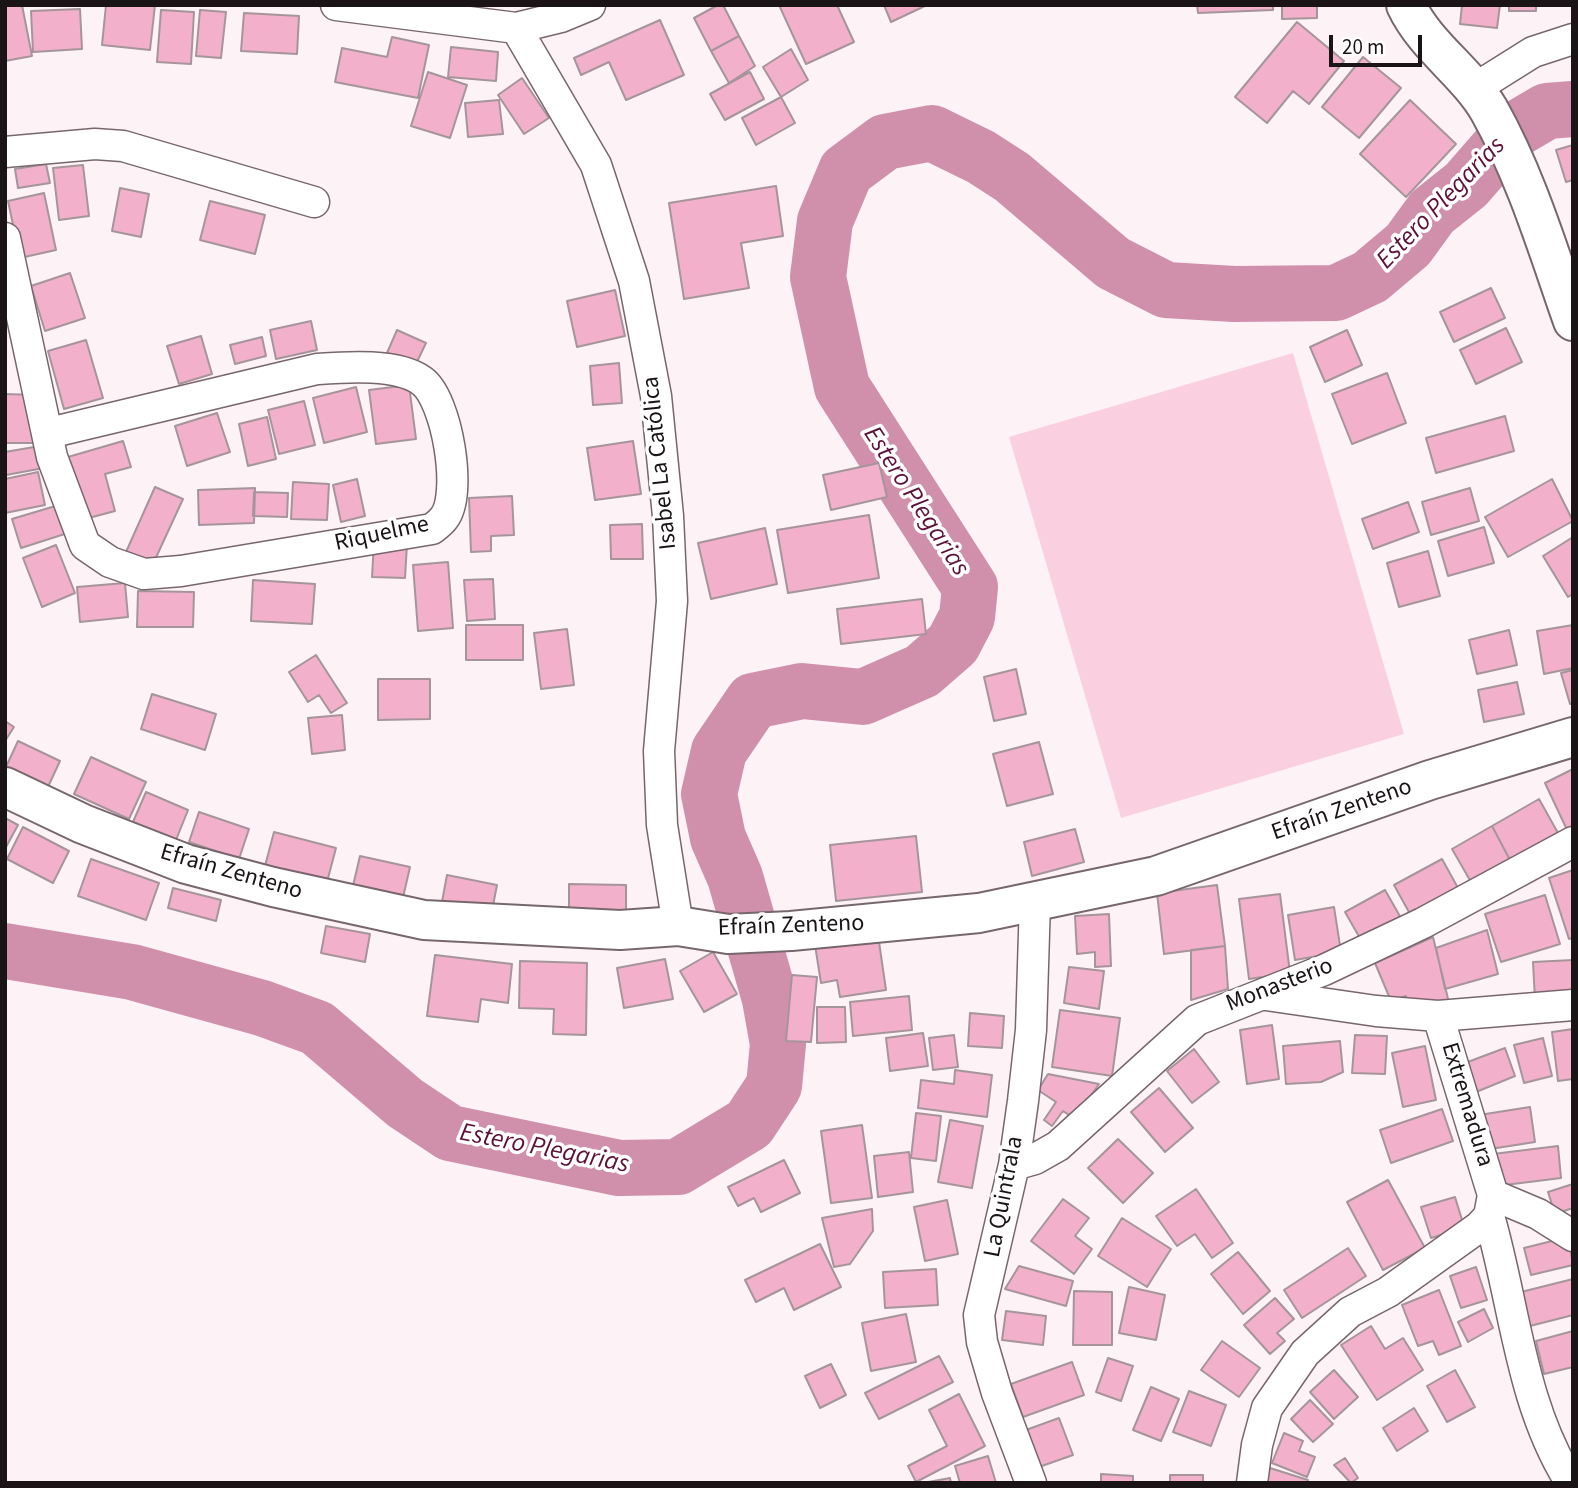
<!DOCTYPE html>
<meta charset="utf-8">
<style>
body{margin:0}
#map{position:relative;width:1578px;height:1488px;overflow:hidden;background:#fdf2f6;font-family:"Source Sans 3",sans-serif}
canvas{display:block}
.frame{position:absolute;inset:0;border:7px solid #1a1416;pointer-events:none}
.scale{position:absolute;left:1329px;top:35px;width:93px;height:32px;box-sizing:border-box;border:4px solid #1a1416;border-top:0;padding-left:9px;font-size:21px;line-height:24px;white-space:nowrap;color:#1a1416;-webkit-text-stroke:5px #fff;paint-order:stroke}
</style>
<div id="map">
<canvas width="1578" height="1488"></canvas>
<div class="frame"></div>
<div class="scale">20 m</div>
</div>
<script>
const context = document.querySelector('canvas').getContext('2d');
context.lineJoin = 'round';
function fillPath(path, color) { context.fillStyle = color; context.fill(path, 'evenodd'); }
function strokePath(path, color, width, dash) { context.strokeStyle = color; context.lineWidth = width; context.lineCap = dash ? 'butt' : 'round'; context.setLineDash(dash || []); context.stroke(path); }
function drawText(font, color, halo, rows, align = 'center') {
  context.font = font + ' "Source Sans 3",sans-serif'; context.lineWidth = 7; context.setLineDash([]); context.textBaseline = 'middle'; context.strokeStyle = halo; context.fillStyle = color; for (const [text, x, y, turn = 0] of rows) {
    context.save(); context.translate(x, y); context.rotate((+turn || 0) * Math.PI / 180); context.textAlign = isNaN(turn) ? turn : align; if (halo) context.strokeText(text, 0, 0); context.fillText(text, 0, 0); context.restore();
  }
}
fillPath(new Path2D(`
 M1293 353 1404 734 1121 818 1009 437Z`), '#fad0e0');
strokePath(new Path2D(`
 M5 951 132 972 262 1008 317 1028 405 1103 450 1133 619 1168 678 1167 749 1124 774 1086 778 1044 770 999 735 877 718 838 709 794 719 751 753 701 802 691 863 697 922 671 953 644 967 617 970 587 842 387 818 277 825 221 846 171 885 142 932 133 981 157 1012 177 1113 263 1166 290 1234 294 1336 293 1370 277 1408 245 1432 212 1466 185 1513 131 1547 111 1573 109`), '#d08faa', 56);
const building = new Path2D(`
 M5 5H22L32 56 5 61Z
 M106 5H155L150 50 102 45Z
 M718 5H723L739 36 711 51 694 18Z
 M779 5H837L854 42 806 64Z
 M884 5H927L891 22Z
 M1197 5H1273V10L1198 13Z
 M1282 5H1317V18L1282 19Z
 M1462 5H1500L1497 28 1460 24Z
 M1509 5H1536V11H1509Z
 M80 9 82 49 33 52 31 11Z
 M161 10 194 12 191 64 157 62Z
 M200 10 226 12 221 58 196 56Z
 M244 13 299 16 297 54 241 51Z
 M660 20 684 75 626 100 609 62 581 75 574 58Z
 M1297 22 1344 61 1309 104 1293 91 1267 123 1235 97Z
 M739 36 755 66 729 83 711 51Z
 M392 37 429 45 418 98 335 82 342 48 387 57Z
 M451 47 498 52 496 81 448 77Z
 M791 49 808 80 781 97 763 67Z
 M1363 57 1401 88 1359 138 1322 107Z
 M428 72 467 85 450 138 411 126Z
 M750 72 764 99 725 120 710 94Z
 M522 78 549 118 524 134 498 95Z
 M781 97 795 123 756 145 742 118Z
 M499 100 503 134 468 137 465 103Z
 M1410 100 1456 144 1406 197 1360 154Z
 M1573 145V180L1566 182 1556 150Z
 M46 164 50 183 18 188 15 169Z
 M83 165 89 216 59 220 53 168Z
 M776 186 783 236 741 243 749 288 684 299 669 203Z
 M120 188 149 194 141 237 112 231Z
 M44 193 56 250 20 258 8 201Z
 M210 201 265 215 255 254 200 240Z
 M70 273 85 318 45 331 31 286Z
 M1491 288 1505 318 1454 342 1440 312Z
 M615 290 625 336 577 347 567 301Z
 M311 321 317 350 276 359 270 330Z
 M1506 328 1522 362 1476 384 1460 350Z
 M397 330 426 343 415 366 387 353Z
 M1347 330 1362 365 1325 382 1310 347Z
 M201 336 212 374 179 384 167 346Z
 M262 337 266 356 235 364 230 345Z
 M86 340 103 398 64 409 48 351Z
 M619 363 622 403 593 405 590 366Z
 M1387 373 1406 423 1352 444 1332 394Z
 M409 385 416 439 376 444 369 390Z
 M356 387 367 432 324 443 313 398Z
 M5 394 35 395 34 443H5Z
 M304 401 315 445 279 454 268 410Z
 M217 413 230 452 187 466 175 426Z
 M1505 416 1514 451 1436 473 1426 438Z
 M267 417 276 459 248 466 239 424Z
 M123 441 131 467 105 474 115 511 85 519 68 457Z
 M633 441 641 494 595 500 587 448Z
 M40 446 44 468 6 475 5 452Z
 M879 463 887 497 831 510 823 475Z
 M38 472 45 505 5 513V479Z
 M357 479 365 516 341 522 333 485Z
 M1552 479 1573 521 1508 557 1485 517Z
 M293 482 329 484 327 520 291 519Z
 M155 487 183 499 153 564 126 552Z
 M255 488 254 523 199 525 198 490Z
 M1470 488 1479 521 1431 535 1422 502Z
 M254 492 288 493 287 517 253 516Z
 M512 496 514 535 491 536V551L471 552 469 498Z
 M1408 502 1419 532 1373 549 1362 519Z
 M62 504 71 532 21 548 12 519Z
 M869 515 879 578 788 593 777 530Z
 M642 524 643 559H611L610 525Z
 M1484 527 1494 563 1448 576 1438 541Z
 M765 528 777 584 711 599 698 543Z
 M1573 537V594L1568 597 1543 556Z
 M374 542 407 544 405 578 372 577Z
 M56 545 75 593 42 607 23 558Z
 M1428 551 1440 596 1399 607 1387 563Z
 M448 562 453 628 418 631 413 565Z
 M493 579 495 619 467 621 464 580Z
 M253 580 315 584 312 624 251 621Z
 M125 583 128 617 80 622 77 587Z
 M138 591 194 592 193 627H137Z
 M922 599 926 634 841 644 837 609Z
 M466 625H523V660H466Z
 M1573 625V668L1544 674 1537 631Z
 M567 629 574 685 541 689 534 633Z
 M1509 630 1517 665 1477 674 1469 640Z
 M316 655 347 703 331 713 319 695 308 702 289 672Z
 M1016 669 1026 714 994 721 984 677Z
 M1573 670V704H1570L1561 673Z
 M378 679H430V719L378 720Z
 M1517 682 1524 714 1484 722 1478 690Z
 M152 694 216 714 205 750 141 729Z
 M342 715 345 750 312 754 308 718Z
 M5 721 14 727 5 741Z
 M18 741 60 761 47 789 5 769Z
 M1039 742 1053 794 1007 806 993 754Z
 M91 757 146 782 129 819 74 794Z
 M1573 769V829L1568 832 1545 783Z
 M146 792 188 810 176 840 133 822Z
 M1539 799 1558 833 1510 860 1492 826Z
 M199 812 249 829 239 859 189 842Z
 M5 818 18 825 5 849Z
 M1492 826 1510 860 1471 882 1452 849Z
 M23 827 69 851 53 883 7 859Z
 M1075 829 1084 862 1032 876 1024 842Z
 M274 832 336 848 327 882 265 866Z
 M916 836 922 892 836 901 830 845Z
 M360 856 410 867 402 902 352 890Z
 M91 859 159 883 146 920 78 896Z
 M1442 859 1458 888 1410 914 1394 885Z
 M1573 870V938L1569 939 1549 878Z
 M447 875 497 885 491 916 441 907Z
 M569 884 626 885V914H569Z
 M1217 885 1225 946 1164 954 1157 893Z
 M173 888 221 900 216 921 168 908Z
 M1385 890 1401 918 1361 940 1345 912Z
 M1280 894 1290 973 1249 979 1239 899Z
 M1545 895 1560 944 1501 962 1485 914Z
 M1334 907 1341 952 1295 960 1288 915Z
 M1109 914 1111 966 1095 967V952L1077 954 1075 916Z
 M326 926 370 934 365 962 321 953Z
 M1487 930 1498 974 1445 989 1436 948Z
 M878 935 886 990 840 997 837 980 821 983 815 945Z
 M1433 937 1450 1007 1407 1009 1406 996 1391 1001 1375 963Z
 M1225 946 1228 989 1191 1000V950Z
 M713 952 737 994 704 1012 680 971Z
 M435 955 512 964 508 1003 481 999 478 1022 427 1016Z
 M665 959 673 999 624 1008 617 968Z
 M1573 960V998L1535 1000 1533 962Z
 M520 961 587 963 586 1035 553 1034 554 1009 519 1008Z
 M1069 967 1104 971 1099 1009 1064 1003Z
 M792 975 817 977 811 1042 786 1041Z
 M909 996 912 1030 853 1036 850 1002Z
 M817 1007H845L846 1042 817 1043Z
 M1060 1010 1120 1018 1112 1076 1052 1067Z
 M970 1013 1004 1016 1002 1048 968 1046Z
 M1272 1025 1279 1079 1247 1084 1240 1030Z
 M1573 1029V1079L1558 1081 1552 1032Z
 M923 1033 928 1066 890 1071 886 1038Z
 M954 1035 958 1067 933 1070 929 1038Z
 M1355 1035 1387 1036 1385 1074 1352 1073Z
 M1543 1038 1552 1076 1524 1083 1514 1045Z
 M1340 1041 1343 1072 1321 1082 1286 1084 1283 1046Z
 M1425 1046 1436 1100 1403 1107 1392 1053Z
 M1505 1048 1515 1076 1476 1092 1465 1063Z
 M1194 1049 1219 1082 1192 1103 1167 1071Z
 M955 1070 992 1075 987 1117 918 1108 921 1080 954 1084Z
 M1048 1074 1099 1084 1075 1119 1063 1111 1052 1126 1044 1120 1056 1102 1038 1090Z
 M1159 1088 1193 1128 1165 1152 1131 1112Z
 M1530 1107 1535 1142 1484 1150 1479 1115Z
 M1442 1109 1453 1141 1391 1163 1380 1130Z
 M916 1113 941 1116 936 1161 911 1158Z
 M950 1120 983 1126 972 1188 938 1182Z
 M862 1125 872 1198 831 1203 821 1131Z
 M1118 1139 1153 1173 1123 1203 1088 1168Z
 M1558 1146 1561 1178 1497 1186 1493 1154Z
 M909 1152 913 1192 878 1197 874 1156Z
 M784 1160 800 1193 761 1212 754 1198 738 1206 728 1187Z
 M1388 1180 1425 1248 1383 1270 1347 1202Z
 M1573 1184V1208L1555 1214 1548 1192Z
 M1196 1189 1233 1243 1212 1258 1195 1234 1177 1246 1156 1216Z
 M1455 1197 1463 1223 1451 1232 1431 1238 1421 1207Z
 M1063 1199 1089 1218 1075 1236 1092 1249 1074 1274 1031 1241Z
 M947 1200 958 1254 925 1261 914 1207Z
 M872 1209 873 1231 850 1264 834 1267 822 1218Z
 M1122 1218 1171 1249 1147 1287 1098 1256Z
 M1568 1237 1573 1265 1531 1275 1524 1248Z
 M820 1244 841 1287 794 1310 784 1288 756 1302 745 1280Z
 M1348 1248 1366 1276 1302 1318 1284 1290Z
 M1238 1252 1270 1291 1243 1314 1211 1274Z
 M1019 1266 1073 1281 1066 1306 1005 1289Z
 M1476 1267 1487 1300 1461 1308 1450 1276Z
 M936 1269 938 1305 885 1308 883 1272Z
 M1573 1279V1315L1530 1326 1521 1292Z
 M1129 1287 1165 1295 1156 1340 1119 1333Z
 M1439 1290 1461 1346 1439 1355 1433 1341 1418 1346 1402 1305Z
 M1074 1291 1112 1292V1345H1073Z
 M1275 1298 1294 1319 1277 1333 1285 1341 1270 1354 1244 1325Z
 M1484 1309 1493 1328 1468 1342 1458 1322Z
 M1006 1311 1046 1316 1043 1345 1002 1340Z
 M906 1314 916 1362 871 1371 862 1323Z
 M1371 1326 1385 1349 1403 1338 1423 1370 1377 1400 1341 1345Z
 M1573 1331V1367L1544 1374 1536 1341Z
 M1222 1341 1260 1368 1239 1397 1201 1370Z
 M939 1356 953 1382 879 1419 865 1393Z
 M1108 1358 1133 1366 1121 1401 1096 1392Z
 M1072 1362 1084 1395 1023 1417 1011 1384Z
 M831 1364 846 1395 820 1408 805 1376Z
 M1334 1370 1358 1397 1334 1419 1310 1392Z
 M1455 1370 1475 1407 1447 1422 1427 1386Z
 M1151 1387 1179 1399 1161 1441 1133 1430Z
 M1189 1391 1226 1405 1211 1446 1173 1432Z
 M959 1394 985 1446 916 1482 908 1466 947 1446 929 1410Z
 M1310 1400 1333 1424 1313 1442 1291 1419Z
 M1414 1408 1428 1431 1397 1451 1383 1428Z
 M1059 1418 1073 1455 1039 1467 1026 1430Z
 M1284 1433 1303 1441 1299 1451 1315 1457 1307 1477 1272 1463Z
 M988 1456 996 1483H960L955 1466Z
 M1345 1458 1358 1478 1351 1483 1334 1465Z
 M1270 1468 1308 1480 1307 1483H1266Z
 M1101 1474 1133 1476V1483H1101Z
 M1170 1475H1203V1483H1170Z
 M950 1478 951 1483H923Z`);
fillPath(building, '#f3b0cb');
strokePath(building, '#a5959b', 2);
const street = new Path2D(`
 M336 5 516 28 561 17 590 5
 M516 28 596 165 634 281 656 396 668 516 672 601 659 751 662 825 678 926
 M1474 89 1533 52 1573 39
 M5 152 95 144 123 146 314 202
 M5 238 52 457 85 545 110 562 144 574 181 571 432 529C436 526 441 522 444 518 463 494 447 399 422 381 398 363 345 367 317 369L49 433
 M1266 995 1376 1011 1438 1016 1573 1005
 M1014 1165 1035 1159 1058 1146 1197 1020 1324 970 1423 923 1573 842
 M1493 1195 1538 1214 1573 1236
 M1489 1216C1515 1305 1520 1403 1571 1483
 M1031 1483 997 1393 982 1342 979 1315 1014 1165 1023 1101 1031 1030 1035 901
 M1252 1483 1257 1445 1267 1408 1305 1353 1350 1312 1388 1292 1479 1227 1489 1216 1493 1195 1438 1016`);
const secondary = new Path2D(`
 M1406 5C1426 47 1466 71 1489 110 1526 176 1548 250 1573 321
 M5 787 83 824 186 864 273 887 424 920 620 930 678 926 728 934 791 931 979 913 1156 876 1430 780 1573 737`);
strokePath(street, '#77676d', 33);
strokePath(secondary, '#77676d', 42);
strokePath(street, '#fff', 30);
strokePath(secondary, '#fff', 38);
drawText('24px', '#1a1416', '#fff', [
 ["Isabel La Católica",661,463,-96],
 ["Riquelme",382,535,-12],
 ["Efraín Zenteno",1342,811,-19],
 ["Efraín Zenteno",231,873,16],
 ["Efraín Zenteno",791,927,-2],
 ["Monasterio",1280,986,-21],
 ["Extremadura",1466,1105,73],
 ["La Quintrala",1005,1197,-79]
]);
drawText('italic 26px', '#5d1039', '#fff', [
 ["Estero Plegarias",1442,204,-46],
 ["Estero Plegarias",915,502,57],
 ["Estero Plegarias",544,1150,11]
]);
</script>
